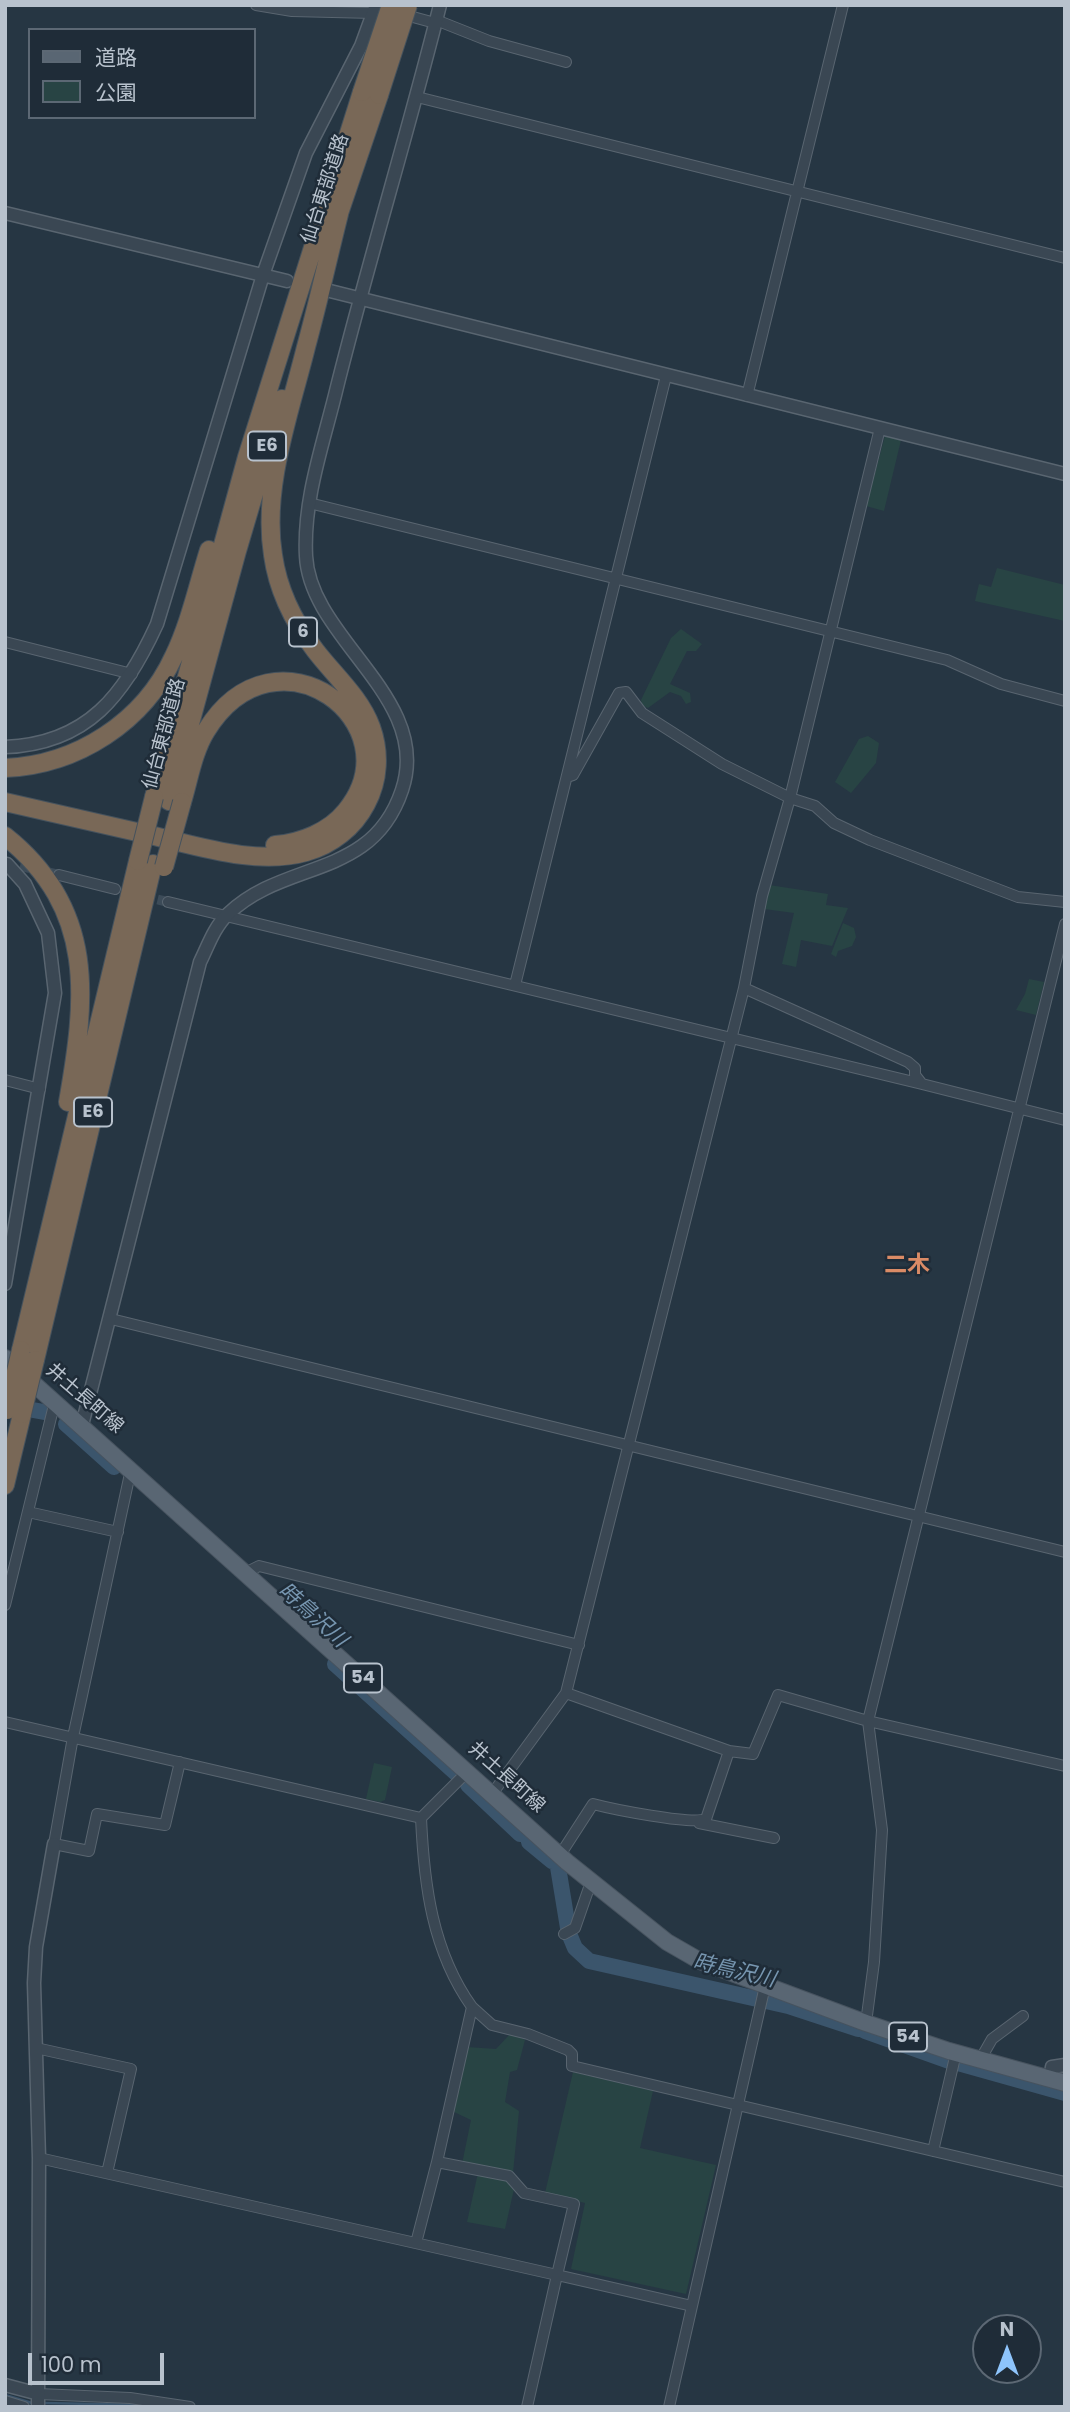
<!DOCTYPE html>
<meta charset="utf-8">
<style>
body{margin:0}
#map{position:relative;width:1070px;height:2412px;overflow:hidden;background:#263643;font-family:Poppins,"Noto Sans JP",sans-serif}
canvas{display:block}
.frame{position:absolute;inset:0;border:7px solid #b8c2cd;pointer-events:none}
.legend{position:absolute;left:28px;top:28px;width:228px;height:91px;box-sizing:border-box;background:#1f2c38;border:2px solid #5c6874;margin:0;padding:9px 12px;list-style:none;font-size:21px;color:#b8c2cd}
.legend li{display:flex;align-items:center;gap:14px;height:35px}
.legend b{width:35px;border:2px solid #5c6874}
.north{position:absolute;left:972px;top:2314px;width:70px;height:70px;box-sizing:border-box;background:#1f2c38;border:2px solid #5c6874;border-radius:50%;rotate:0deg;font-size:19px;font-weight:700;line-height:28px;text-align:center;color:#b8c2cd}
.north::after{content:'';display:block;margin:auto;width:24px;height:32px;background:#8ec4fb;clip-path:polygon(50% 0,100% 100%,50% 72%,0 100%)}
.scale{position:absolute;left:28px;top:2353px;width:136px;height:32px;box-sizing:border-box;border:4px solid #b8c2cd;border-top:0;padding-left:9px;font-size:21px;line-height:24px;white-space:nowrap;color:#b8c2cd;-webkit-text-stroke:5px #1f2c38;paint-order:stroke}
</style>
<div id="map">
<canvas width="1070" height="2412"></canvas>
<div class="frame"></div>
<ul class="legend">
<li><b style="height:9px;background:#596673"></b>道路</li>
<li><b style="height:19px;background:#284444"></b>公園</li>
</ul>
<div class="north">N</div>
<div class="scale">100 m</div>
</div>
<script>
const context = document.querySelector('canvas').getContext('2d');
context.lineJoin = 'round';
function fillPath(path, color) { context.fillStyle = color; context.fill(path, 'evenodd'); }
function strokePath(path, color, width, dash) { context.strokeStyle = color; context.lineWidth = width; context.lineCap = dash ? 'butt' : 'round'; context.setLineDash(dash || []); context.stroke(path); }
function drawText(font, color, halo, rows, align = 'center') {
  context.font = font + ' Poppins,"Noto Sans JP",sans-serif'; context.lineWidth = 5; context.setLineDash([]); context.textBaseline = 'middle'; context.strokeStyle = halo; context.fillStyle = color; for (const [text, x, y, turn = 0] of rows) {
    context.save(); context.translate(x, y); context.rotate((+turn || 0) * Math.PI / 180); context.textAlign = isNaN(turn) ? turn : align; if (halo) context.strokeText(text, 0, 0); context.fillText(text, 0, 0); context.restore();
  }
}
fillPath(new Path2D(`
 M885 436 901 440 884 511 866 506Z
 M997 568 1065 585V621L975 601 979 584 991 587Z
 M681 629 702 644 696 651H687L670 684 690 693 691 702 686 704 681 696 670 692 648 708 642 705 641 700 671 638Z
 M868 736 879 743 876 763 851 793 835 782 859 739Z
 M769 885 828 894 826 905 848 908 832 946 801 940 796 967 782 964 794 913 764 909Z
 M843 923 854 928 856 937 852 946 838 951 836 957 831 954Z
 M1029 979 1044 982 1036 1015 1016 1010 1025 994Z
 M374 1763 392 1767 385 1800 380 1802 366 1799Z
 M512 2032 525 2040 517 2070 510 2072 505 2102 519 2111 513 2173 462 2164 471 2120 452 2111 467 2047 496 2049Z
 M573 2072 653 2091 640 2148 716 2165 686 2294 571 2269 585 2203 545 2193Z
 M478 2173 506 2178 514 2189 505 2229 467 2222Z`), '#284444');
strokePath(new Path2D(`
 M5 2395 32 2403
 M42 2403 144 2405`), '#3b556c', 2.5);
strokePath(new Path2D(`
 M11 1406 44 1412
 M66 1424 114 1467
 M335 1664 457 1774
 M468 1785 520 1834
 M529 1842 552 1861
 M558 1867 568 1928
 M570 1936 575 1948 589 1961 788 2006 858 2029
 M865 2031 949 2061
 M958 2063 1065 2093`), '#3b556c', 16);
strokePath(new Path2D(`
 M20 866 59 875
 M143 896 168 902`), '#3c4b58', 10, [10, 5]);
const minor = new Path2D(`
 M256 5 292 11 373 13
 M402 14 435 23
 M436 20 489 41 566 62
 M417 97 1065 258
 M747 396 843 5
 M309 503 947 660 1001 684 1065 701
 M5 642 132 674
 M567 777 573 775 619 693 626 692 642 713 722 764 790 798 815 806 834 823 870 840 1018 897 1065 902
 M59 875 115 889
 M168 902 922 1084
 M515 985 666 376
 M744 988 908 1062 915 1068V1075L922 1084 1065 1120
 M5 1080 40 1089
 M111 1319 1065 1552
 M131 1469 73 1737 54 1844 89 1851 97 1814 165 1825 180 1762
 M28 1512 118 1532
 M247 1572 259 1566 579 1645
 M5 1605 55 1401
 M566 1693 729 1751 753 1754 778 1695 868 1721 1065 1766
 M5 1722 421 1818 467 1772
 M492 1794 566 1693 744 988 762 896 790 798 880 428
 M421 1818C424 1884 432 1951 472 2007
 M699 1823 774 1838
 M560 1855 593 1804C612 1809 691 1825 706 1819L729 1751
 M564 1934 575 1928 591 1882
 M866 2023 874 1962 882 1830 868 1721 1065 924
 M36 2048 131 2069 107 2173
 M980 2060 992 2039 1023 2016
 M933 2151 956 2053
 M39 2158 557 2275 574 2204 524 2193 509 2176 437 2162 416 2243
 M437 2162 472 2007 492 2025 528 2034 568 2050 572 2054V2066L1065 2182
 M39 2394 130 2398 190 2407
 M5 2401 24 2407
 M527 2407 557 2275 692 2306
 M669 2407 765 1986`);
const tertiary = new Path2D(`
 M5 213 287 281
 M330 291 1065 474
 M5 747C88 744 125 694 157 624L263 275 306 153 361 46 376 5
 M5 1284 55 993 48 933 25 884 7 864
 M82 1425 200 962C208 946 214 927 228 914 285 859 372 880 402 790 433 698 310 639 306 556 303 498 324 442 337 387 369 259 408 133 440 5
 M1050 2079 1052 2067 1065 2065
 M5 2385 39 2394
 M38 2407 39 2158 34 1983 36 1947 54 1844`);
const primary = new Path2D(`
 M5 1358 567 1862 667 1942 700 1961 866 2023 949 2051 1065 2083`);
const motorway = new Path2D(`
 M335 225 379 95
 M5 768C77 765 144 722 174 656 190 623 198 585 209 550
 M154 797 247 457 362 92
 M169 801 237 551 282 399
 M5 802C53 813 102 824 150 835 198 846 257 866 306 852 332 845 354 827 366 804 379 780 380 752 371 727 360 697 334 675 315 650 293 621 278 591 273 555 262 487 290 412 306 347 318 303 328 258 339 214
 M182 802C189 779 193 752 206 731 276 617 417 724 346 811 329 832 301 843 275 845
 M5 836C97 909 86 999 68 1102
 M21 1350 138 861
 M35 1360 153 864
 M5 1485 22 1414`);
strokePath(minor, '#596570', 12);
strokePath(tertiary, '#596570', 15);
strokePath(primary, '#47535f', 18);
strokePath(motorway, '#45525d', 20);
strokePath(minor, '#3a4753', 10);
strokePath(tertiary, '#3a4753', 12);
strokePath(primary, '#596673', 16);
strokePath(motorway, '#796857', 18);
const motorwayBridge = new Path2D(`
 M362 92 391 5
 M379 95 408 5
 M138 861 154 797
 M164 867 182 802
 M7 1410 21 1350
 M22 1414 35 1360`);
strokePath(motorwayBridge, '#45525d', 20, []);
strokePath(motorwayBridge, '#796857', 18);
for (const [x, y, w] of [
 [267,446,38],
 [303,632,28],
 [93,1112,38],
 [363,1678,38],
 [908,2037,38]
]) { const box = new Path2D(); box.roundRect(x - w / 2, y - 14.5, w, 29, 5); context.fillStyle = '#1f2c38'; context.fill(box); strokePath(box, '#b8c2cd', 2); }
drawText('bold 18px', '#b8c2cd', null, [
 ["E6",267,446],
 ["6",303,632],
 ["E6",93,1112],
 ["54",363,1678],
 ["54",908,2037]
]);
drawText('19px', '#b8c2cd', '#1f2c38', [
 ["仙台東部道路",326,189,-72],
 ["仙台東部道路",165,734,-75],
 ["井土長町線",84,1399,41],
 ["井土長町線",506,1778,42]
]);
drawText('italic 21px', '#7796b0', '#1f2c38', [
 ["時鳥沢川",312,1616,42],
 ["時鳥沢川",734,1972,13]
]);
drawText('bold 23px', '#da8b66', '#1f2c38', [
 ["二木",907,1266]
]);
</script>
